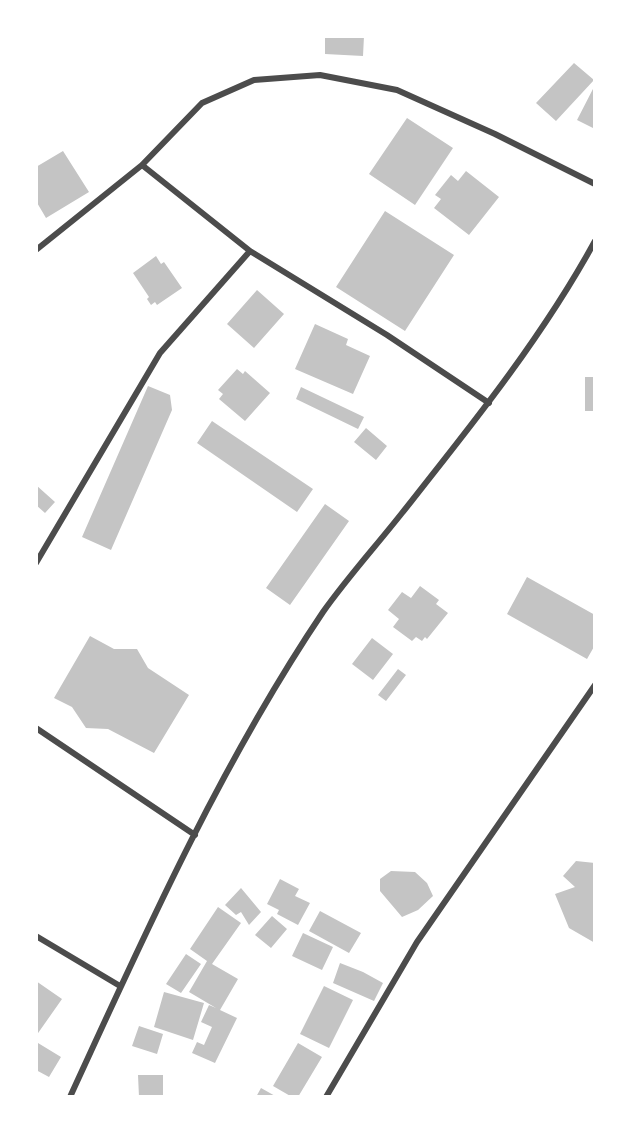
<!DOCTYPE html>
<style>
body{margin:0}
#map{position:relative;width:631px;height:1133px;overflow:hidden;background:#fff;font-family:"Public Sans",sans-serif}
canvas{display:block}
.frame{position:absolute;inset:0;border:38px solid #fff;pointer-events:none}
</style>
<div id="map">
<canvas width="631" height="1133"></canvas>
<div class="frame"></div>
</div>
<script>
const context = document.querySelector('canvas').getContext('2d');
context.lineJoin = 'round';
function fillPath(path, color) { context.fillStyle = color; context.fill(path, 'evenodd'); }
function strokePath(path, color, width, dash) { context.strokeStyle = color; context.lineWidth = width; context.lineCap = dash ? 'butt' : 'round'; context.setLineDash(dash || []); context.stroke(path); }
fillPath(new Path2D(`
 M325 36H364L363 56 325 54Z
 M574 63 594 80 556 121 536 103Z
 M595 85V129L577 120Z
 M407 118 453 148 415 205 369 174Z
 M63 151 89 192 46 218 36 201V167Z
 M466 171 499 197 469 235 434 208 441 199 435 195 451 175 458 181Z
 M385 211 454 255 405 331 336 287Z
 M156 256 161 264 164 262 182 288 157 305 155 302 151 305 147 299 149 297 133 273Z
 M257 290 284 314 254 348 227 324Z
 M315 324 348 339 346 345 370 356 353 394 295 369Z
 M237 369 243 374 245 371 270 393 245 421 219 399 223 394 218 390Z
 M585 377H595V411H585Z
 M148 386 170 395 172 410 111 550 82 537Z
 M301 387 364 417 358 429 296 399Z
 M212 421 313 489 297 512 197 443Z
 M366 428 387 446 376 460 354 442Z
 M36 485 55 502 45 513 36 505Z
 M325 504 349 521 290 605 266 588Z
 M527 577 595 615V645L587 659 507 614Z
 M420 586 439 600 436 604 448 613 427 639 425 637 422 641 416 637 412 641 393 627 399 619 388 610 402 592 411 598Z
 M90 636 114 649H137L148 668 189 695 154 753 108 729 86 728 72 707 54 698Z
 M372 638 393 654 373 680 352 664Z
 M398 669 406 675 386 701 378 695Z
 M576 861 595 863V943L569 928 555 894 575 887 563 876Z
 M391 871 415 872 427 883 433 896 418 910 402 917 380 891V879Z
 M280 879 299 889 295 896 310 903 298 925 277 914 279 910 267 904Z
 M241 888 261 912 249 925 241 912 236 915 225 905Z
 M218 907 241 923 212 964 238 979 220 1010 237 1018 215 1063 192 1053 197 1042 204 1045 212 1027 201 1022 209 1005 216 1008 189 992 207 961 190 949Z
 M320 911 361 933 349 953 309 931Z
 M272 916 287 929 271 948 255 935Z
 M303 933 333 947 322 970 292 956Z
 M186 954 201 964 181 993 166 984Z
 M340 963 363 972 383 983 374 1001 333 983Z
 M36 981 62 999 36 1036Z
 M324 986 353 1000 329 1048 300 1034Z
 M164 992 204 1003 193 1040 154 1027Z
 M139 1026 163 1034 157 1054 132 1046Z
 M38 1043 61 1057 49 1077 36 1070V1046Z
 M298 1043 322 1057 298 1097H292L273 1086Z
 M138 1075H163V1096L139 1097Z
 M261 1088 277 1097H256Z`), '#c4c4c4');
strokePath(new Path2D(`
 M142 165 250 251 387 335 489 403
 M36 250 142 165 202 103 254 80 320 75 397 90 495 134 595 184
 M36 563 160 353 250 251
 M36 728 195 835
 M36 936 120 986
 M70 1097C145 933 222 762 323 612 347 578 376 546 402 513 471 426 542 338 595 241
 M326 1097 417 942 595 685`), '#4c4c4c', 6);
</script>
